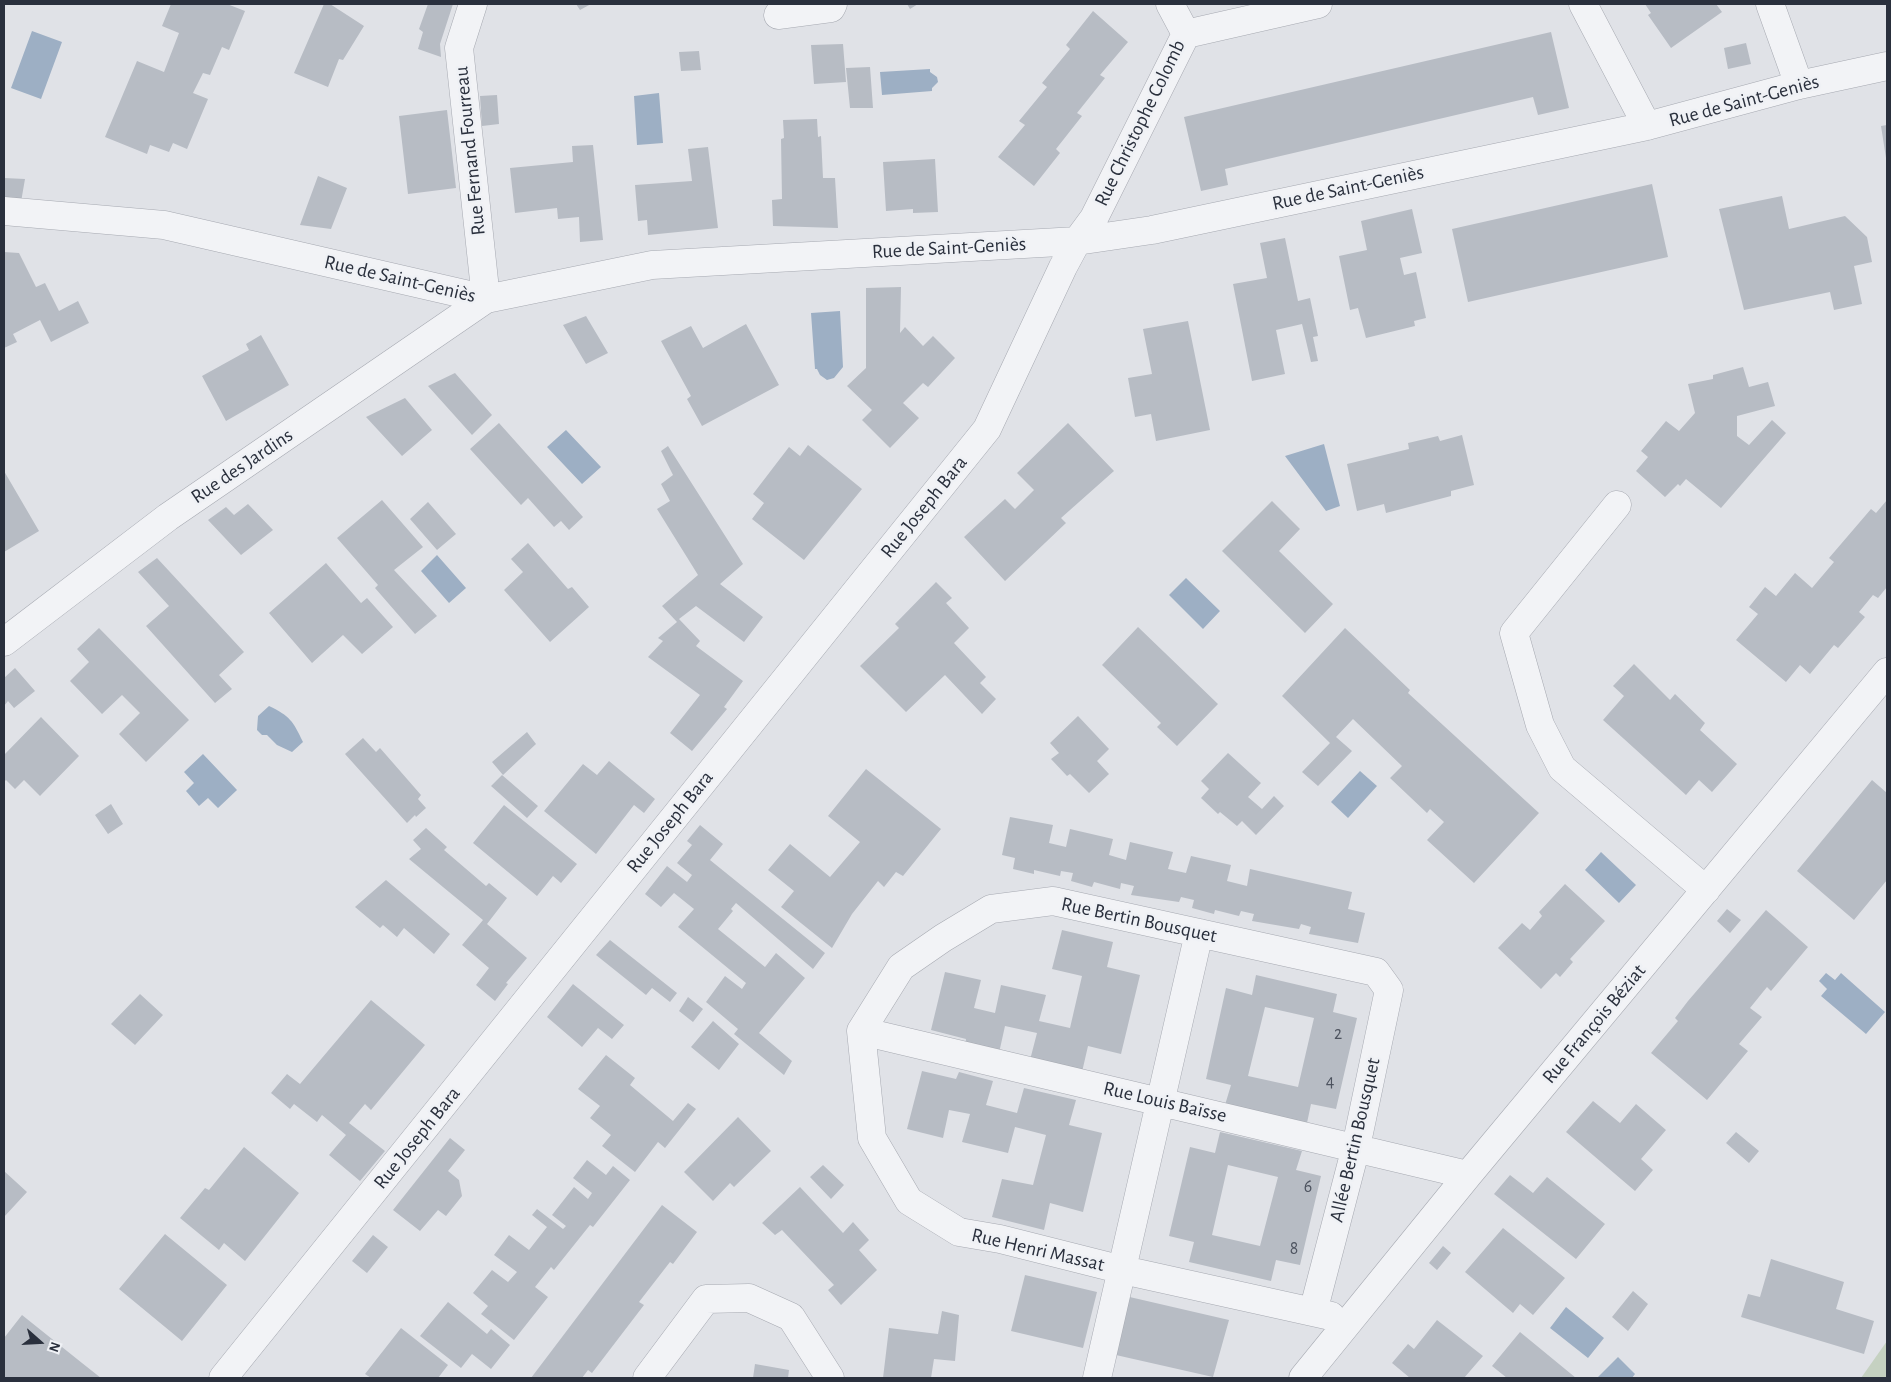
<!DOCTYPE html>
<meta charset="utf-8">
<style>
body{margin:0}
#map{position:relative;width:1891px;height:1382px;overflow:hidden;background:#e0e2e7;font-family:"Alegreya Sans",sans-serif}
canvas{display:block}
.frame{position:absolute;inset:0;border:5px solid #2a303d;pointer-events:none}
.north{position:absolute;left:15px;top:1317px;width:50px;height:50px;-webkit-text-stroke:4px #eff1f5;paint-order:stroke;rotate:109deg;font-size:14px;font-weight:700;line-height:20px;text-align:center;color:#2a303d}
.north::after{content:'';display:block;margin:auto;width:18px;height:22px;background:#2a303d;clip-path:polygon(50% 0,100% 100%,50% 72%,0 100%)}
</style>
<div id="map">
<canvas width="1891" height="1382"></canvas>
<div class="frame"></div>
<div class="north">N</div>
</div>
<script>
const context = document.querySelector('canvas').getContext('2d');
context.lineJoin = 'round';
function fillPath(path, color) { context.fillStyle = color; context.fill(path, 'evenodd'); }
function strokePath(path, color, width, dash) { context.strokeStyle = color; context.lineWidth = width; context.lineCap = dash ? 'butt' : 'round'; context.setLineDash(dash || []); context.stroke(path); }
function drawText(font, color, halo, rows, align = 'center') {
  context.font = font + ' "Alegreya Sans",sans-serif'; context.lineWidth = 5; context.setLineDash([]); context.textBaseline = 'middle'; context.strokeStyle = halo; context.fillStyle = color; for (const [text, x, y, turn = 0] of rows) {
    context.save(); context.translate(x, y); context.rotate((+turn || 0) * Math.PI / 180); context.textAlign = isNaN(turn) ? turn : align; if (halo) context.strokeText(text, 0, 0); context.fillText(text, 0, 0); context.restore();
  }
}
fillPath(new Path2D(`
 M1887 1341V1378H1861Z`), '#c5d1c1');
fillPath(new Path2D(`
 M32 31 62 42 41 99 11 88Z
 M930 69V72L937 77 938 82 932 88V91L882 95 880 72Z
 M659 93 663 143 637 145 634 96Z
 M840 311 843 367 834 378 827 380 820 375 817 369H815L811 313Z
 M566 430 601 467 582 484 547 447Z
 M1324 444 1340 506 1326 511 1285 456Z
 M437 555 466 588 449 603 421 571Z
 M1186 578 1220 611 1203 629 1169 595Z
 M269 706C290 716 293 721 303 742L292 752 277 745 267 735H262L257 730 258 716Z
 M203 754 237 790 218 808 208 798 199 806 186 791 194 783 184 772Z
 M1360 771 1377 786 1348 818 1331 802Z
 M1601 852 1636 885 1619 903 1585 870Z
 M1826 973 1835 980 1841 973 1885 1012 1866 1034 1821 996 1827 989 1819 981Z
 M1566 1307 1604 1338 1588 1358 1550 1328Z
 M1618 1357 1635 1374 1632 1378H1597Z`), '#9dafc4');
fillPath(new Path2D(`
 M171 4H227L245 11 229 50 222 47 210 75 203 73 193 93 208 99 187 149 173 143 169 152 150 145 147 154 105 137 137 61 164 72 179 33 162 26Z
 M324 4H330L364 26 343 60 339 59 328 87 294 73Z
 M428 4H453L440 44 441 57 418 49 423 32 419 29Z
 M576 4H591L580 10Z
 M907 4H918L910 9Z
 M1645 4H1716L1722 12 1671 48 1648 15 1651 13Z
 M1093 11 1128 42 1100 75 1105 78 1077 113 1082 116 1056 149 1060 153 1034 186 998 157 1025 125 1019 121 1047 87 1042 83 1070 49 1066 45Z
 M1551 32 1569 108 1538 115 1533 97 1225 169 1228 185 1201 191 1184 117Z
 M1746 43 1751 64 1728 69 1724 48Z
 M843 44 846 82 814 84 811 45Z
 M699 51 701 70 681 71 679 52Z
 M870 67 873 108H850L846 68Z
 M497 95 499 124 482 126 480 96Z
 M447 110 456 188 408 194 399 116Z
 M817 119 818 137 821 136 823 178H835L838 228 773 226 772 200 782 199 781 139 784 138 783 120Z
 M1887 125V158H1886L1881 126Z
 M593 145 603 240 580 242 579 217 558 219 557 208 515 213 510 168 573 162 572 146Z
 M708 147 718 228 648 235 647 220 638 221 635 185 692 181 688 149Z
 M935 159 938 212 913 213V209L886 211 883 162Z
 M318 176 347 188 331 229 300 225Z
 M4 178 25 179 21 202 4 201Z
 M1652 184 1668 257 1468 302 1452 229Z
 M1782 196 1789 229 1845 216 1867 237 1872 262 1854 266 1862 304 1834 310 1830 292 1744 310 1719 209Z
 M1412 209 1422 253 1400 258 1404 275 1416 272 1426 318 1414 321 1415 326 1366 338 1358 308 1350 310 1339 256 1367 250 1361 221Z
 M1285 238 1298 301 1310 298 1318 336 1313 337 1318 361 1311 362 1302 324 1276 330 1285 374 1252 381 1233 284 1267 278 1260 243Z
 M4 252 19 253 36 287 45 283 59 311 78 301 89 323 51 342 40 320 13 334 17 342 4 348Z
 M901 287 900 333 905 327 923 346 933 336 955 358 928 387 923 383 903 403 919 418 890 448 862 420 872 410 847 386 866 368V288Z
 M586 316 608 353 586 364 563 325Z
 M1188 321 1210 430 1156 441 1151 414 1135 417 1128 378 1152 374 1143 329Z
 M746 324 779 385 702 426 687 399 691 396 661 341 691 326 703 348Z
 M261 335 289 385 226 421 202 376 249 350 246 344Z
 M1743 367 1749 387 1768 382 1775 406 1737 416V436L1749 445 1772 420 1786 433 1721 508 1686 479 1680 486 1678 484 1665 497 1636 471 1648 457 1641 451 1666 421 1679 431 1695 413 1688 384 1713 379V375Z
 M455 373 492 415 472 435 428 386Z
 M405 398 432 430 402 456 366 417Z
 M499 423 583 517 569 530 561 521 554 527 528 498 521 505 470 449Z
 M1068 423 1114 471 1061 518 1066 523 1005 581 964 537 1005 499 1015 509 1034 490 1017 473Z
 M1462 435 1474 485 1451 491V496L1386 513 1384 504 1357 511 1347 464 1409 449 1408 443 1438 436 1440 441Z
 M808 445 862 489 804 560 752 519 764 503 753 494 789 447 800 456Z
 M668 446 743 564 720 584 763 617 744 642 696 606 679 619 700 641 696 646 743 681 724 707 727 709 692 751 670 733 700 695 648 657 663 641 658 638 677 622 662 606 698 575 657 509 670 501 661 484 673 475 661 451Z
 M4 471 39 531 4 552Z
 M382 500 423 547 394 570 437 616 415 634 375 588 378 585 337 538Z
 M1887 500V587L1878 598 1873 595 1859 612 1865 617 1838 648 1834 645 1810 674 1800 665 1786 682 1736 640 1758 614 1749 607 1765 587 1776 596 1795 573 1812 588 1834 562 1829 558 1871 509 1876 513Z
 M1272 501 1300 529 1279 551 1333 604 1305 633 1222 551Z
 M428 502 456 534 437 550 410 519Z
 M248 504 273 530 241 555 208 520 226 507 234 515Z
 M528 543 568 589 572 587 589 607 550 642 504 590 523 572 511 559Z
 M157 558 244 652 219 675 232 689 215 703 146 626 169 606 138 572Z
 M326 563 361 603 367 598 393 627 362 654 343 635 312 663 269 613Z
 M936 582 952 598 946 603 969 628 954 643 986 677 980 683 996 699 982 714 945 675 906 712 860 666 899 628 895 624Z
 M1138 627 1218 704 1177 746 1157 727 1161 723 1102 665Z
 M99 628 189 720 146 762 119 734 140 713 122 695 102 714 70 681 89 662 77 649Z
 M1345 628 1410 690 1408 693 1539 813 1474 883 1427 840 1444 822 1430 809 1427 813 1390 778 1402 766 1353 719 1336 737 1352 751 1318 786 1302 772 1330 743 1282 696Z
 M1634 664 1670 700 1675 694 1705 723 1700 730 1737 764 1712 792 1699 780 1686 795 1603 720 1624 696 1613 686Z
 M15 668 35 691 14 708 8 701 4 706V678Z
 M1078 716 1109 749 1097 761 1109 774 1089 793 1070 774 1067 776 1051 759 1059 753 1050 743Z
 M41 717 79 756 40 796 24 780 15 789 6 780 4 782V755Z
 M527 732 536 744 503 775 492 762Z
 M363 738 376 752 380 748 421 795 418 799 426 808 416 817 415 815 407 823 345 754Z
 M1228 753 1261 783 1248 797 1262 809 1274 796 1284 806 1256 835 1242 821 1237 826 1220 812 1218 814 1201 798 1209 789 1201 781Z
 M609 761 655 799 644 813 634 805 596 854 544 811 583 764 597 775Z
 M866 769 941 829 903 876 896 872 884 887 878 881 852 914 832 948 781 907 794 891 768 870 790 844 830 877 860 842 828 816Z
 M502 775 538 806 527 818 491 786Z
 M1872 780 1887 793V880L1854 920 1797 871Z
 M111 804 123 824 108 834 95 815Z
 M504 805 577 864 561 883 553 876 537 896 473 843Z
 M1010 817 1053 825 1049 843 1066 847 1070 829 1113 839 1109 855 1126 860 1130 842 1173 852 1168 869 1186 873 1191 856 1231 865 1227 881 1247 886 1250 869 1352 892 1348 909 1365 913 1358 943 1309 934 1311 927 1301 924 1299 929 1252 921 1254 914 1241 911 1239 916 1215 910 1214 914 1192 908 1194 900 1181 897 1179 902 1131 895 1134 886 1121 883 1120 889 1094 882 1092 887 1071 881 1073 873 1061 871 1060 876 1034 870V874L1013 869 1015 858 1002 855Z
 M700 825 723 844 710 860 825 953 813 969 736 903 731 909 733 911 718 929 765 967 776 953 805 978 759 1033 792 1061 784 1075 734 1034 738 1029 706 1002 725 976 742 989 746 983 678 927 694 909 674 893 661 907 645 894 667 866 687 882 692 875 677 863 692 845 687 841Z
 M426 828 447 847 444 850 486 886 489 883 507 898 487 924 527 958 506 983 508 984 495 1001 476 985 489 968 462 945 483 920 409 859 421 849 413 840Z
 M386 880 450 934 434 954 404 928 397 937 383 925 380 928 355 907Z
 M1565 884 1605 921 1570 959 1573 962 1560 977 1556 973 1541 989 1498 948 1522 923 1530 930 1542 916 1539 912Z
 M1727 909 1741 920 1730 933 1717 921Z
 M1766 910 1808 947 1771 991 1767 987 1750 1008 1762 1017 1739 1044 1748 1051 1707 1100 1651 1053 1678 1021 1675 1018 1688 1001Z
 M1062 930 1113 942 1107 967 1140 975 1121 1054 1088 1046 1082 1072 1030 1060 1037 1033 1005 1026 999 1053 965 1045 966 1039 931 1030 945 972 981 980 974 1008 995 1013 1001 985 1046 995 1039 1021 1070 1028 1082 976 1052 969Z
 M610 940 677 993 670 1002 652 988 646 995 596 955Z
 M1256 975 1337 994 1333 1012 1357 1018 1336 1109 1311 1104 1307 1123 1225 1105 1231 1085 1206 1079 1226 988 1252 995ZM1265 1007 1314 1018 1298 1087 1248 1076Z
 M573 984 624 1025 612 1039 598 1028 582 1047 547 1017Z
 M140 994 163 1015 135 1045 111 1024Z
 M688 997 703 1009 693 1022 679 1011Z
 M371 1000 425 1045 371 1110 365 1104 349 1123 385 1151 360 1181 329 1155 346 1135 322 1115 317 1122 294 1104 290 1109 271 1093 287 1074 300 1084Z
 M713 1021 739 1044 719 1070 691 1047Z
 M606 1055 635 1078 630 1085 673 1121 688 1103 696 1109 665 1148 658 1142 635 1172 602 1146 611 1135 590 1118 600 1106 578 1089Z
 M922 1071 956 1079 959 1072 993 1081 986 1105 1017 1113 1024 1088 1076 1100 1069 1125 1102 1133 1083 1212 1050 1203 1044 1230 992 1217 1002 1179 1033 1185 1046 1135 1015 1127 1008 1153 962 1142 970 1114 949 1110 943 1138 907 1129Z
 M1593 1101 1620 1123 1636 1104 1666 1130 1641 1159 1653 1170 1635 1191 1566 1132Z
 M738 1117 771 1151 734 1187 730 1183 713 1201 684 1172Z
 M1220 1132 1302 1151 1296 1170 1321 1176 1300 1265 1276 1260 1271 1281 1189 1262 1194 1242 1169 1236 1190 1147 1215 1153ZM1228 1165 1278 1177 1260 1246 1212 1235Z
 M1736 1132 1759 1151 1749 1163 1726 1143Z
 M450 1138 465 1150 448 1171 459 1180 462 1196 446 1216 438 1210 420 1231 393 1210Z
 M244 1147 299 1193 245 1261 224 1243 219 1250 180 1218 205 1188 209 1190Z
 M587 1160 606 1175 613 1166 630 1180 593 1227 590 1225 554 1270 551 1267 535 1287 548 1297 514 1340 481 1314 488 1306 473 1293 492 1270 508 1282 517 1272 494 1255 509 1235 529 1250 547 1227 532 1215 537 1209 563 1229 566 1226 552 1215 574 1187 588 1199 592 1193 573 1178Z
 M823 1165 844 1185 831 1199 810 1177Z
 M4 1171 27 1192 4 1217Z
 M1510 1175 1533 1193 1547 1177 1605 1224 1576 1259 1494 1194Z
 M800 1187 843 1233 853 1222 869 1240 859 1250 877 1270 841 1305 828 1290 834 1285 782 1230 775 1235 762 1223Z
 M662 1205 697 1232 673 1264 670 1262 639 1302 644 1305 592 1373 588 1370 582 1378H531Z
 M1503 1228 1565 1278 1533 1315 1520 1304 1513 1313 1465 1272Z
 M165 1234 227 1285 182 1341 119 1289Z
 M373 1235 388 1247 367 1273 352 1261Z
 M1443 1246 1451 1253 1437 1270 1429 1263Z
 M1771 1259 1844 1282 1836 1309 1874 1321 1864 1354 1741 1317 1748 1294 1760 1297Z
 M1025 1275 1097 1292 1083 1348 1011 1331Z
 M1633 1291 1648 1304 1628 1331 1612 1317Z
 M1121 1295 1229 1320 1213 1377 1107 1353Z
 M448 1302 487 1334 491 1329 510 1345 491 1369 472 1354 461 1368 420 1336Z
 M942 1311 959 1315 955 1361 934 1359 931 1378H883L889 1328 938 1334Z
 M22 1315 82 1363 101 1378H4V1338Z
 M1437 1320 1483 1356 1464 1378H1410L1392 1363 1408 1344 1414 1349Z
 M401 1328 448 1365 438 1378H371L365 1374Z
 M1520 1332 1576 1378H1507L1492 1366Z
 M755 1364 789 1370 788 1378H753Z`), '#b7bcc4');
const minor = new Path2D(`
 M473 4 459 48 486 299
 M1583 4 1647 126
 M1770 4 1799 85
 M778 15 831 8 833 4
 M1186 34 1318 4
 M4 211 164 225 486 299 652 265 1077 241 1152 230 1647 126 1799 85 1887 66
 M1617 505 1514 633 1540 725 1562 768 1706 890
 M4 642 168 517 486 299
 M861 1031 901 967 943 938 991 909 1053 901 1376 972 1389 990 1356 1147 1313 1312
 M861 1031 872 1138 909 1201 959 1232 1000 1239 1123 1270 1331 1316
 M861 1031 1468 1175
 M223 1378 987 429 1063 267 1077 241 1094 218 1186 34 1170 4
 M647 1378 706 1299 749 1298 791 1317 830 1378
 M1097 1378 1199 933
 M1303 1378 1468 1175 1887 672`);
strokePath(minor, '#a6a9b1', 29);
strokePath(minor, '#f2f3f6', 28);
drawText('18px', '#4d535f', null, [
 ["2",1338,1034],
 ["4",1330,1082],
 ["6",1308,1187],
 ["8",1294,1249]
]);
drawText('20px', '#2a303d', '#eff1f5', [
 ["Rue de Saint-Geniès",1744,101,-15],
 ["Rue Christophe Colomb",1140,123,-64],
 ["Rue Fernand Fourreau",470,151,-96],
 ["Rue de Saint-Geniès",1348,188,-12],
 ["Rue de Saint-Geniès",949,248,-3],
 ["Rue de Saint-Geniès",400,279,13],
 ["Rue des Jardins",242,466,-34],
 ["Rue Joseph Bara",924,507,-51],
 ["Rue Joseph Bara",670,822,-51],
 ["Rue Bertin Bousquet",1139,920,12],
 ["Rue François Béziat",1594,1024,-50],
 ["Rue Louis Baïsse",1165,1102,13],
 ["Rue Joseph Bara",417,1138,-51],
 ["Allée Bertin Bousquet",1355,1140,-77],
 ["Rue Henri Massat",1038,1250,13]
]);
</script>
